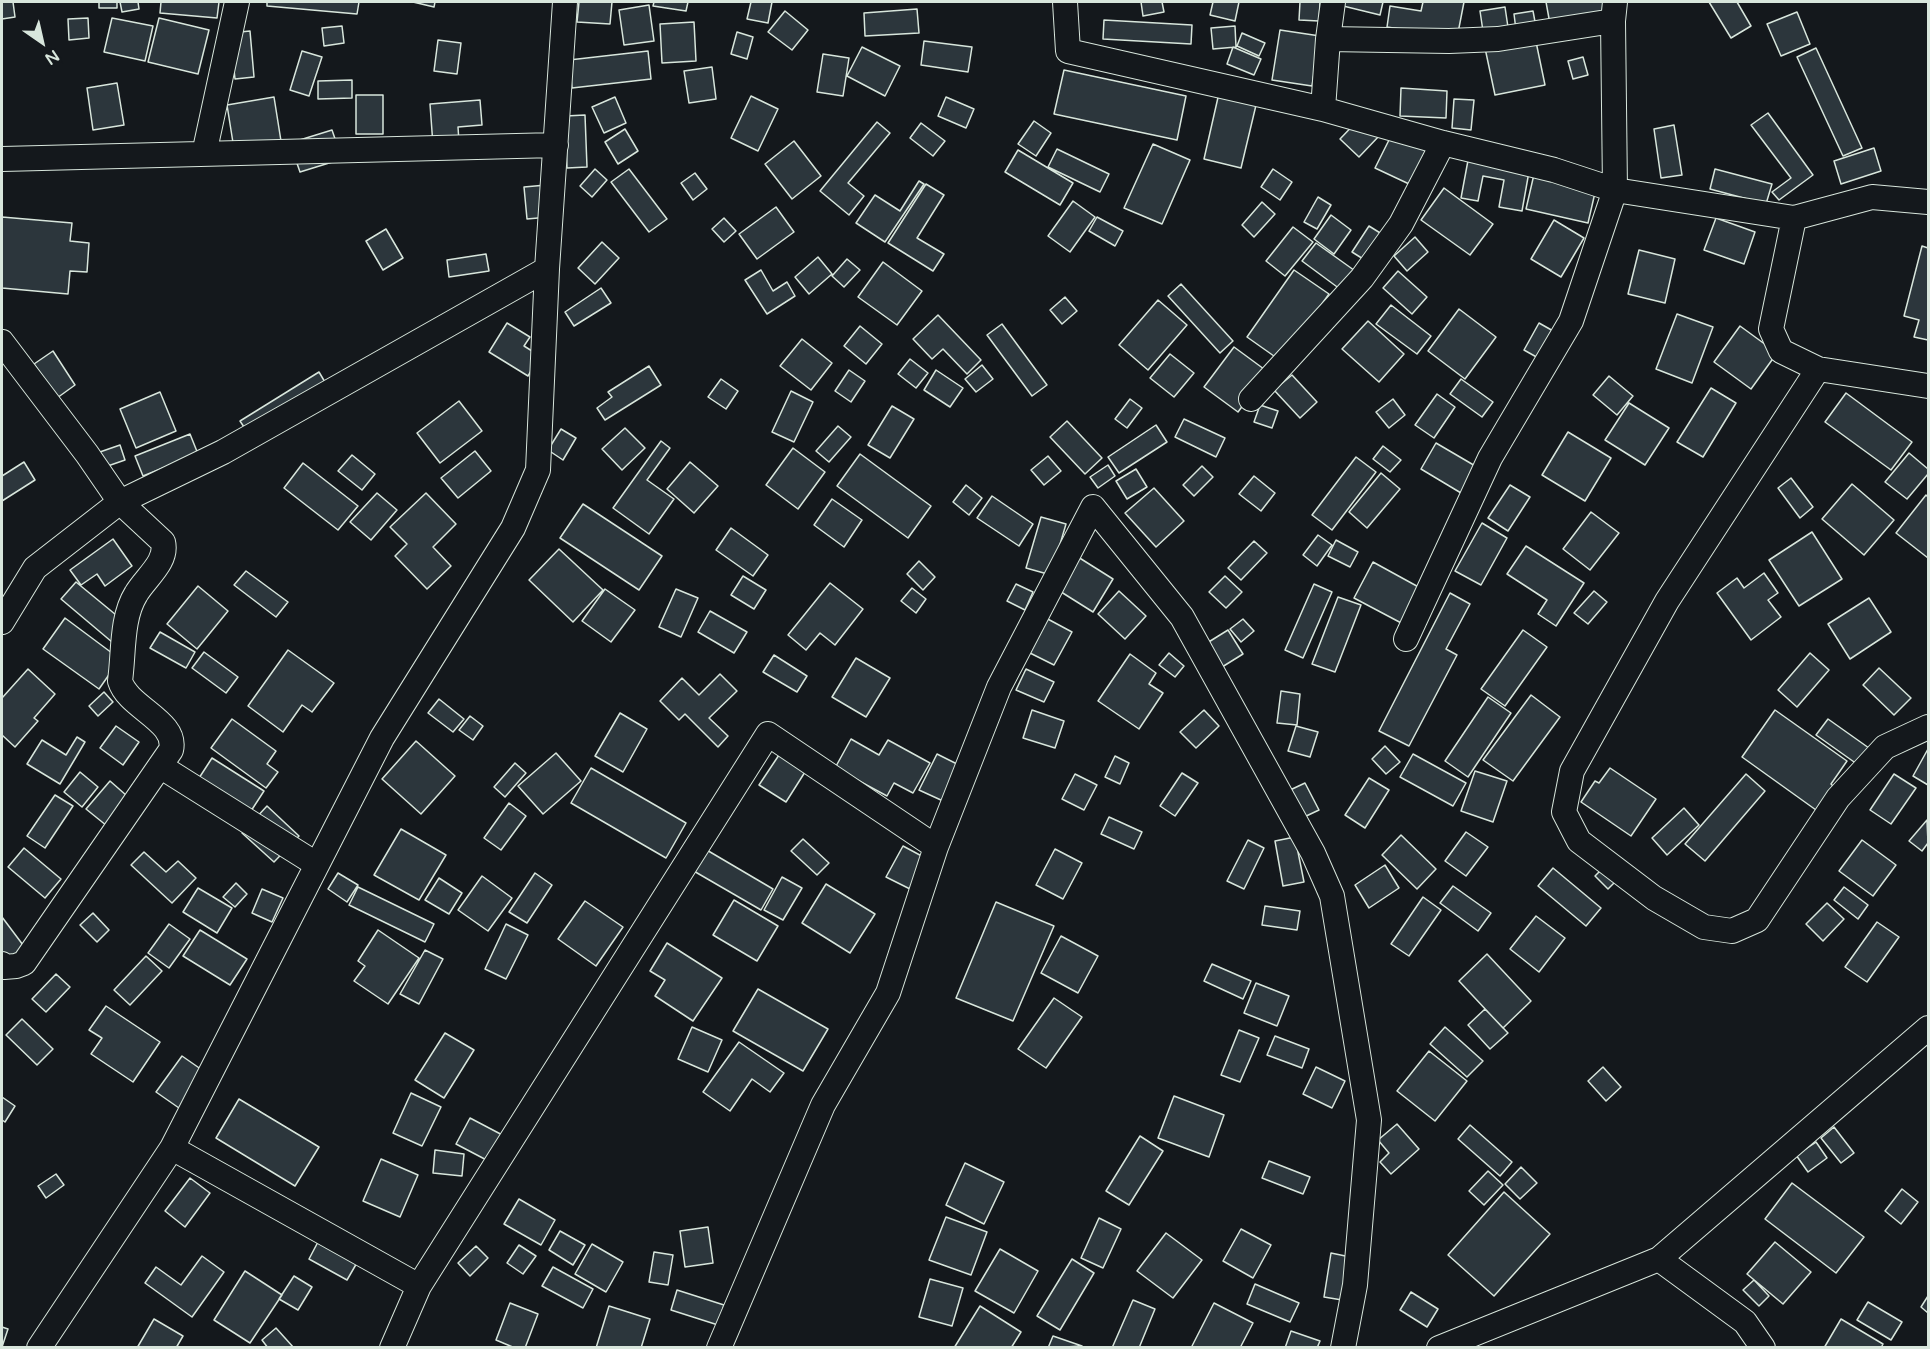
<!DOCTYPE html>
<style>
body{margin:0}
#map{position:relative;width:1930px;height:1349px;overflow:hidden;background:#14181c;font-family:"Varela Round",sans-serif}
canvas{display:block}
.frame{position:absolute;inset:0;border:3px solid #d8e6dc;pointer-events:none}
.north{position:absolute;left:12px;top:12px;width:60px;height:60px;-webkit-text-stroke:4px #14181c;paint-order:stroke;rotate:146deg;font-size:16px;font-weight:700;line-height:24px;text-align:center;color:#d8e6dc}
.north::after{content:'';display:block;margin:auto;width:21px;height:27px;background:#d8e6dc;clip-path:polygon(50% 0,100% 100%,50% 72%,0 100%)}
</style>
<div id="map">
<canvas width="1930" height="1349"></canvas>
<div class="frame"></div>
<div class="north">N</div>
</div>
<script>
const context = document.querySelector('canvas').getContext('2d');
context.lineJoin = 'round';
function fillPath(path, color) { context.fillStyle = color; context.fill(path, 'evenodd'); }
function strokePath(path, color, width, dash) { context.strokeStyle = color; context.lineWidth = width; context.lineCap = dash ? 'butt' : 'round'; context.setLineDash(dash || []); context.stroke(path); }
const building = new Path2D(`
 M2 2H13L15 17 2 19Z
 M99 2H117V8H99Z
 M120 2H138L139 9 122 12Z
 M161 2H219L217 18 160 13Z
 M267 2H359L357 14 267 6Z
 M413 2H435L434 7Z
 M579 2H612L610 24 577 22Z
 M654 2H688L686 11 653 6Z
 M751 2H772L768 23 747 19Z
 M1141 2H1162L1164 12 1143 16Z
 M1213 2H1239L1235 21 1210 15Z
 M1300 2H1320L1319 21 1299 20Z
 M1335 2H1383L1380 15 1335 4Z
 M1423 2H1464L1457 38 1387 27 1390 6 1421 11Z
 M1546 2H1608L1610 13 1550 24Z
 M1709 2H1737L1751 26 1731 38Z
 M649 5 654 41 624 45 619 10Z
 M1505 7 1509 34 1484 38 1480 11Z
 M917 9 919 33 865 36 864 13Z
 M785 11 808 30 792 50 768 32Z
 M1533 11 1536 27 1516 30 1514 14Z
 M1797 12 1810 44 1781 56 1767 24Z
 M88 18 89 38 69 40 68 19Z
 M112 18 153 26 145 61 104 52Z
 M159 18 209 30 198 74 148 62Z
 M1104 20 1192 25 1191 44 1103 39Z
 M694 22 696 61 662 63 660 24Z
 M342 26 344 43 324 46 322 28Z
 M1235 26 1236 47 1213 49 1211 28Z
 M1280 30 1320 36 1312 86 1272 80Z
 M250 31 254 77 235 79 230 33Z
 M737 32 753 37 747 59 731 54Z
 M1242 33 1265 43 1259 56 1237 46Z
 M1535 37 1545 85 1495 95 1485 48Z
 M438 40 461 43 457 74 434 71Z
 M924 41 972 47 968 72 921 65Z
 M862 47 900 66 885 96 847 76Z
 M1233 47 1261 59 1254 75 1227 64Z
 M1816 48 1862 148 1843 156 1797 57Z
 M302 51 322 57 309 96 290 90Z
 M648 51 651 79 572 88 569 60Z
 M823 54 849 58 843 96 817 92Z
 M1583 57 1588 75 1573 79 1568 61Z
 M712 67 716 99 689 103 684 71Z
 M1064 70 1186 96 1177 140 1054 114Z
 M352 80V98L318 99V81Z
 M117 83 124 125 93 130 87 88Z
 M1401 88 1447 91 1446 118 1400 116Z
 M1219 93 1257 101 1241 168 1204 159Z
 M356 95H383V134H356Z
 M751 96 778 109 758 151 731 138Z
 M274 97 281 141 234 149 227 105Z
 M615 97 626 123 604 133 592 107Z
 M946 97 974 109 966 128 938 116Z
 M1454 99 1474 100 1471 130 1452 128Z
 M480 100 482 125 458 127 460 157 434 159 430 104Z
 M1768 113 1813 175 1779 200 1772 192 1791 178 1751 125Z
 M585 115 587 167 567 168 565 116Z
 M1361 117 1380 135 1359 157 1340 139Z
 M1034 121 1051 133 1036 156 1018 144Z
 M877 122 890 133 848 183 864 196 849 215 820 191Z
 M921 123 945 141 933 156 910 138Z
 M1674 125 1682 175 1661 178 1654 129Z
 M625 129 638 151 618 164 605 142Z
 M332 130 342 159 300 172 290 143Z
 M1394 130 1442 153 1424 191 1375 168Z
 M794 141 821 176 792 199 765 164Z
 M1153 144 1190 160 1162 224 1124 208Z
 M1874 148 1881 171 1841 184 1834 161Z
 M1057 149 1109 174 1100 192 1048 167Z
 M1018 150 1073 183 1060 205 1005 172Z
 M1469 155 1530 166 1522 211 1499 207 1504 180 1483 176 1478 201 1461 198Z
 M595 169 607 180 592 197 580 186Z
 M629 169 667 219 649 232 611 182Z
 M1273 169 1292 182 1280 200 1261 187Z
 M1715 169 1772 184 1766 204 1710 189Z
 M1535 170 1597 184 1588 223 1526 209Z
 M695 173 707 189 693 200 681 183Z
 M919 181 924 184 885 242 856 223 875 195 900 211Z
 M926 184 944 195 917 238 944 254 933 271 888 243Z
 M546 185 549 217 527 219 524 187Z
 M1444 188 1493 224 1470 255 1421 220Z
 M1318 197 1331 205 1317 229 1304 222Z
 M1073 201 1095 217 1070 252 1048 236Z
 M1262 202 1275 214 1254 237 1242 225Z
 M776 207 794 232 757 259 739 234Z
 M1331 215 1351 230 1334 254 1314 239Z
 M2 217 72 223 70 241 89 243 87 272 70 271 68 294 2 288Z
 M1097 217 1123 231 1115 246 1089 231Z
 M724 218 736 231 724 242 712 229Z
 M1716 218 1755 232 1744 264 1704 250Z
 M1554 220 1584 238 1561 277 1531 259Z
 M1369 226 1393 241 1376 267 1352 252Z
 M1293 227 1313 242 1285 276 1266 261Z
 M386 229 403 258 383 270 366 241Z
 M1415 237 1428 252 1407 271 1394 256Z
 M602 242 619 258 595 284 578 268Z
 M1316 243 1358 273 1344 292 1302 261Z
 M1922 246 1928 248V340L1914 337 1919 320 1904 316Z
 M1639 250 1675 259 1665 303 1628 294Z
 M486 254 489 271 449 277 447 260Z
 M818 257 832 274 809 294 795 277Z
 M847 259 860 270 844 287 832 276Z
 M883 262 922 291 897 325 858 297Z
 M761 270 773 291 787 282 795 296 767 314 745 280Z
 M1294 270 1329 294 1281 361 1247 337Z
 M1398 271 1427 297 1412 314 1383 288Z
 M1181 284 1233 341 1220 353 1168 296Z
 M601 288 611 303 574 326 565 312Z
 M1065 297 1077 311 1062 324 1050 310Z
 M1158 300 1187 325 1148 370 1119 345Z
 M1391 305 1431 336 1417 354 1376 324Z
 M1459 309 1496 337 1465 379 1428 351Z
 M1677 314 1713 327 1692 383 1656 369Z
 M938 315 981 360 967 374 943 349 932 359 913 339Z
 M1368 321 1404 354 1379 382 1342 349Z
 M507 323 530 337 524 346 540 356 528 376 489 352Z
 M1539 323 1555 332 1540 359 1524 350Z
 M1002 324 1047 385 1032 396 987 335Z
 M860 326 882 344 866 364 844 346Z
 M1740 326 1777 353 1751 389 1714 362Z
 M802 339 832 363 811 390 780 366Z
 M1234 347 1268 372 1238 412 1204 387Z
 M53 351 75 385 57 398 34 364Z
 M1170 354 1194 373 1174 397 1150 378Z
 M910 359 928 373 916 388 898 374Z
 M982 365 993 379 976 392 965 379Z
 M649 366 661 385 605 420 597 408 612 397 608 392Z
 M849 370 865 381 851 402 835 391Z
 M936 370 963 388 950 407 924 390Z
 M319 372 332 394 254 442 240 421Z
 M1292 375 1317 402 1300 418 1274 390Z
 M1609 376 1633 396 1617 415 1593 395Z
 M721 379 738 391 726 409 708 397Z
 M1461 379 1493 402 1482 417 1450 394Z
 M1711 388 1736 403 1703 457 1677 442Z
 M791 391 813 402 794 442 772 432Z
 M160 392 176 431 136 448 120 409Z
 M1846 393 1912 442 1891 470 1825 422Z
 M1437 394 1455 407 1434 438 1415 425Z
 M1130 399 1142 408 1127 428 1115 419Z
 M1393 399 1405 415 1389 428 1376 412Z
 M459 401 482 431 440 463 417 433Z
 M1629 403 1669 428 1645 465 1605 440Z
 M1260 405 1278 411 1272 428 1254 422Z
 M892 406 914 419 890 458 868 445Z
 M1184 419 1225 438 1216 457 1175 437Z
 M1067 421 1102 458 1085 474 1050 437Z
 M1156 425 1167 442 1119 473 1108 457Z
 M838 426 851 437 829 462 816 451Z
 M625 428 645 448 622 470 602 449Z
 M561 429 576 438 563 460 548 450Z
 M1568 432 1611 458 1585 501 1542 475Z
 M190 434 198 454 143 476 135 456Z
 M661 441 670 448 647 480 674 499 649 534 613 508Z
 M1436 443 1477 467 1461 493 1421 469Z
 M120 445 125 460 102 468 97 453Z
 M1383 446 1401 460 1390 472 1373 459Z
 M793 448 825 472 798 509 766 485Z
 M475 451 491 471 458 498 441 478Z
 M1909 453 1928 469V474L1907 499 1885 482Z
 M860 454 931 506 908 538 837 486Z
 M352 455 375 474 362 490 338 471Z
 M1048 456 1061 471 1044 485 1031 470Z
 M1356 457 1376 472 1332 530 1312 515Z
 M24 462 35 480 2 501V476Z
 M690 462 718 486 694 513 667 489Z
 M303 463 358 506 338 530 284 488Z
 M1108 465 1115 476 1098 488 1090 477Z
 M1202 466 1213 477 1194 496 1183 485Z
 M1136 469 1147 487 1127 499 1116 481Z
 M1381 473 1400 489 1367 528 1349 512Z
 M1254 476 1275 493 1261 511 1239 494Z
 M1791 478 1813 507 1800 518 1778 488Z
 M1852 484 1894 520 1864 555 1822 519Z
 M966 485 982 498 969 515 953 502Z
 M1510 485 1530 497 1508 531 1488 518Z
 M1154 488 1184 521 1156 547 1125 513Z
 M377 493 397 510 371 540 350 522Z
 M426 493 456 524 433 547 451 566 427 589 395 556 407 544 390 527Z
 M1926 495 1928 497V558L1896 533Z
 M992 496 1033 524 1019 546 977 518Z
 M832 499 862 520 844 547 814 525Z
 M583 504 662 556 639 590 560 538Z
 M1591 512 1619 533 1590 570 1563 549Z
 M1041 517 1066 524 1051 575 1026 568Z
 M1482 523 1507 538 1481 585 1455 571Z
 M731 528 768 555 753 576 716 550Z
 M1812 532 1842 579 1799 606 1769 560Z
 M1318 535 1332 545 1317 566 1303 555Z
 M113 539 132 566 105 586 97 574 81 585 70 570Z
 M1336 540 1358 552 1350 567 1328 556Z
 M1254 541 1267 553 1241 580 1228 568Z
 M1526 546 1584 583 1556 626 1538 614 1547 600 1507 574Z
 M559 549 603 590 573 622 529 580Z
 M1078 557 1113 579 1093 612 1058 590Z
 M919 561 935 577 923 590 907 574Z
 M1373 562 1424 590 1405 625 1354 598Z
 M246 571 288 602 276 617 234 585Z
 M1764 573 1778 593 1768 600 1781 617 1751 640 1717 593 1737 578 1744 588Z
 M743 576 766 590 754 609 731 595Z
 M1225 576 1242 592 1226 608 1209 592Z
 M76 582 127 624 112 642 61 599Z
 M830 583 863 609 835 645 820 633 806 650 788 635Z
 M1016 584 1033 592 1025 610 1007 601Z
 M1314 584 1332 592 1303 658 1285 650Z
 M198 586 228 611 197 649 167 624Z
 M912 588 926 599 916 613 901 601Z
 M605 589 635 610 611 642 582 621Z
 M676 589 698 598 681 637 659 627Z
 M1119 591 1146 616 1125 639 1098 614Z
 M1594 591 1607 602 1588 624 1574 613Z
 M1450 593 1470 604 1446 649 1457 655 1409 746 1379 731Z
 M1338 597 1361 605 1335 672 1312 664Z
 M1869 598 1891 632 1850 659 1828 624Z
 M710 611 747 632 734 653 698 632Z
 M1044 617 1072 632 1054 665 1026 651Z
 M65 618 120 659 99 689 43 649Z
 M1243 619 1254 631 1241 642 1230 629Z
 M1228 630 1243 654 1214 672 1199 648Z
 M1523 630 1547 647 1505 706 1481 689Z
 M160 632 195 652 186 668 150 648Z
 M288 650 334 683 312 712 302 705 283 732 248 706Z
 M204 652 238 677 226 693 192 668Z
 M1169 653 1184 666 1175 677 1159 665Z
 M1810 653 1829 670 1797 707 1778 690Z
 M1130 654 1156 673 1149 684 1163 693 1139 729 1098 701Z
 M774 655 807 676 797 692 763 672Z
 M856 658 890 678 866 717 832 697Z
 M1879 668 1911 698 1894 715 1863 685Z
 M28 669 55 694 34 718 38 721 15 747 2 735V698Z
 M1026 669 1054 682 1044 702 1016 690Z
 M720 674 737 691 709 718 728 736 718 747 685 714 679 720 660 701 682 678 699 695Z
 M1281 691 1300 694 1297 725 1277 723Z
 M104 692 113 702 98 716 89 706Z
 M1531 695 1560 717 1513 781 1483 760Z
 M1488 697 1511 713 1468 777 1445 761Z
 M439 699 464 719 453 732 428 713Z
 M1032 710 1064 721 1055 748 1023 738Z
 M1204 710 1219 726 1196 748 1180 732Z
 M1775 710 1847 761 1831 784 1833 786 1816 810 1742 757Z
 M620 713 647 729 623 772 595 756Z
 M470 716 483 726 473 740 459 730Z
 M232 719 276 751 267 764 278 772 266 788 211 748Z
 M1828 719 1876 753 1864 769 1816 735Z
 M116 726 139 742 123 765 100 748Z
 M1296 726 1318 732 1310 757 1288 751Z
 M77 737 85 742 60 784 27 764 42 740 66 755Z
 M851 739 879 755 888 740 930 763 913 793 894 783 887 796 835 768Z
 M416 741 455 776 421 814 382 779Z
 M1385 746 1400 762 1386 774 1372 759Z
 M1928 749V785L1913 776Z
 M556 753 581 781 543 814 518 786Z
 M937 754 971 771 954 806 919 790Z
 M1413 754 1466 783 1453 806 1400 777Z
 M779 755 805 772 786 802 759 785Z
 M1115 756 1129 763 1120 784 1105 777Z
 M212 758 264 791 251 811 190 792Z
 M515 763 526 773 505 797 494 787Z
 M591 768 686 823 666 858 571 803Z
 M1610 768 1656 799 1631 836 1581 802 1595 781 1599 783Z
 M1475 771 1507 781 1493 822 1461 811Z
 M80 772 98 787 82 807 64 792Z
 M1182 773 1198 783 1175 816 1160 806Z
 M1075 774 1097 785 1084 810 1062 799Z
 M1746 774 1765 791 1705 861 1685 844Z
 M1894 774 1916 788 1891 824 1870 810Z
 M1369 778 1389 790 1365 828 1345 815Z
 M110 781 135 803 112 830 86 809Z
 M1305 783 1319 810 1302 818 1288 791Z
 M55 795 73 806 45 848 27 836Z
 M509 803 526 816 501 850 484 838Z
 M267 806 299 836 274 862 242 833Z
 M1684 808 1699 825 1667 855 1652 838Z
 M1109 817 1142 832 1134 849 1101 834Z
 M1927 820 1928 843 1922 851 1909 841Z
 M401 829 446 855 419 900 374 875Z
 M1466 832 1488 847 1466 876 1445 861Z
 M1401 835 1436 869 1417 889 1382 855Z
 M1295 837 1304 882 1283 886 1275 841Z
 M803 839 829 863 817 875 791 851Z
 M1248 840 1264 848 1244 889 1227 881Z
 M1862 840 1896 865 1873 896 1839 871Z
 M903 846 931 861 914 891 886 877Z
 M24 848 61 879 45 898 8 867Z
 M705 849 773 889 761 910 692 870Z
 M1055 849 1082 863 1063 899 1036 885Z
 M144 852 166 872 178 861 196 878 172 903 131 865Z
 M1607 864 1620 877 1608 889 1595 876Z
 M1385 865 1399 888 1369 908 1355 885Z
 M1553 868 1601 908 1586 926 1538 886Z
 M338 873 358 885 347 902 328 889Z
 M535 873 552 885 527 923 509 912Z
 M482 876 512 898 488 931 458 910Z
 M782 877 802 888 783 920 764 910Z
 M439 878 462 893 449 914 425 900Z
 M236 883 247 894 235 907 223 897Z
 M826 884 875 914 850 953 802 923Z
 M1453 886 1491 913 1478 931 1440 903Z
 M358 887 434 924 425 942 349 905Z
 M1844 887 1868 905 1858 919 1834 900Z
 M198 888 232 908 217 933 183 912Z
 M262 889 283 898 272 922 252 913Z
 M1423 897 1441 910 1409 956 1391 944Z
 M734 900 778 926 757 961 713 935Z
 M585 901 623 927 596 966 558 939Z
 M996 902 1054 926 1013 1021 956 998Z
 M1827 903 1844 919 1823 941 1806 924Z
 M1265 906 1300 911 1297 930 1262 925Z
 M93 913 109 930 97 942 80 925Z
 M1536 916 1565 938 1539 972 1510 949Z
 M2 917 35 961 2 959Z
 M1877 922 1899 937 1867 982 1845 967Z
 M169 924 190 939 169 968 148 953Z
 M506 924 528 935 506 979 485 969Z
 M200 930 247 959 230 985 183 956Z
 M378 930 419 958 388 1004 354 981 365 966 358 961Z
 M1061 936 1098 956 1078 993 1041 973Z
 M667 943 722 978 693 1021 655 996 665 980 650 971Z
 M425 950 443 959 419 1004 400 994Z
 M1487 954 1531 1001 1503 1028 1459 981Z
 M146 956 162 971 130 1005 114 990Z
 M1212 964 1251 981 1243 999 1204 981Z
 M56 974 70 987 46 1012 32 999Z
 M1256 983 1289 996 1277 1026 1244 1013Z
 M758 989 828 1029 803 1071 733 1031Z
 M1054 998 1082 1017 1046 1068 1018 1049Z
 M106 1006 160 1042 133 1082 91 1054 102 1038 89 1030Z
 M1485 1009 1508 1033 1490 1049 1468 1025Z
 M22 1019 53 1049 37 1065 6 1035Z
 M692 1027 722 1040 708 1072 678 1059Z
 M1445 1027 1483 1061 1467 1077 1430 1044Z
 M1239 1030 1259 1038 1240 1082 1221 1075Z
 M445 1033 474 1050 444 1098 415 1080Z
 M1275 1036 1309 1049 1302 1068 1267 1055Z
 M739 1042 784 1073 770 1092 752 1079 730 1111 703 1092Z
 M1429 1051 1467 1081 1435 1121 1397 1091Z
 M182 1056 205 1072 179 1108 156 1092Z
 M1316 1067 1345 1081 1332 1108 1303 1094Z
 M1603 1067 1621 1087 1606 1101 1588 1081Z
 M411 1093 441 1107 422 1146 393 1133Z
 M1174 1096 1224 1115 1209 1157 1158 1138Z
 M2 1097 15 1106 5 1122 2 1120Z
 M239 1099 319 1147 295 1186 216 1138Z
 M470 1118 510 1139 496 1165 456 1144Z
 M1397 1124 1419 1149 1391 1174 1380 1162 1389 1153 1378 1140Z
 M1470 1125 1512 1162 1500 1176 1458 1139Z
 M1834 1127 1854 1153 1841 1163 1821 1138Z
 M1140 1136 1163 1151 1129 1205 1106 1191Z
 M1816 1142 1827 1158 1808 1172 1796 1155Z
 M435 1150 464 1154 462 1176 433 1173Z
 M381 1159 418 1175 400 1217 363 1201Z
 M1269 1161 1310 1177 1303 1194 1262 1178Z
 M965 1163 1004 1182 984 1224 946 1205Z
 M1521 1167 1537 1183 1520 1199 1505 1184Z
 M1488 1171 1503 1185 1484 1205 1469 1191Z
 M56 1174 64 1185 46 1198 38 1186Z
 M190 1178 210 1193 185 1227 165 1211Z
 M1792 1183 1864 1237 1836 1273 1765 1219Z
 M1902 1189 1918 1202 1901 1224 1885 1211Z
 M1504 1192 1550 1234 1494 1296 1448 1255Z
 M519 1199 555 1220 541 1245 504 1224Z
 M946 1217 987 1232 971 1275 929 1260Z
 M1099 1218 1121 1229 1103 1268 1081 1258Z
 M708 1227 713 1263 685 1267 680 1231Z
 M1241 1229 1271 1245 1253 1278 1223 1261Z
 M560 1231 585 1245 573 1265 549 1250Z
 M1166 1233 1202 1260 1173 1298 1137 1271Z
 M319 1240 358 1261 347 1280 309 1259Z
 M1775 1242 1811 1272 1783 1304 1747 1274Z
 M592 1244 623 1262 606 1292 575 1274Z
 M519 1245 536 1256 523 1274 507 1263Z
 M476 1246 488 1258 470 1276 458 1263Z
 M1000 1249 1038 1271 1014 1313 975 1291Z
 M654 1252 673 1255 668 1285 649 1282Z
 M1331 1253 1355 1258 1348 1301 1324 1297Z
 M202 1256 224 1272 192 1317 145 1283 156 1267 181 1285Z
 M1072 1259 1094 1273 1060 1330 1037 1316Z
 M553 1267 593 1289 583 1308 542 1286Z
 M245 1271 282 1295 250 1343 214 1320Z
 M294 1276 312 1287 298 1310 279 1299Z
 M930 1279 963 1288 952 1326 919 1317Z
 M1754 1280 1769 1296 1759 1306 1743 1290Z
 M1255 1284 1299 1303 1290 1322 1247 1304Z
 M677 1290 724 1305 718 1325 671 1310Z
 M1411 1292 1438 1309 1427 1327 1400 1310Z
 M1928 1296V1313L1921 1307Z
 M1133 1300 1155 1309 1139 1348H1112Z
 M1868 1302 1902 1322 1891 1340 1857 1320Z
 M510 1303 538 1314 525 1348H515L496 1340Z
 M1214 1303 1253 1323 1240 1348H1191Z
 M609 1306 650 1319 641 1348H596Z
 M980 1306 1021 1332 1011 1348H954Z
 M154 1319 183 1336 176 1348H137Z
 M1841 1319 1883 1344 1881 1348H1824Z
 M2 1327 8 1329 2 1347Z
 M276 1328 294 1348H268L262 1340Z
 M1291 1331 1320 1341 1317 1348H1285Z
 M1053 1336 1082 1346 1048 1348Z`);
fillPath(building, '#2c363c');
strokePath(building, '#d8e6dc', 1.5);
const minor = new Path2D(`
 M1065 2 1068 51 1323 109 1443 143 1554 170 1615 190 1794 218 1872 197 1928 202
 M1328 39 1449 41 1498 39 1613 21
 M1323 109 1328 39 1333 2
 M204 154 237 2
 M2 159 556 145
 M1794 218 1771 329 1781 351 1818 369 1928 386
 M2 342 87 454 120 502 223 452 547 269
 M1818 369 1667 601 1572 771 1564 812 1579 841 1654 898 1704 927 1732 931 1757 920 1838 798 1885 747 1928 727
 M1251 399 1362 278 1401 224 1443 143
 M2 622 35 568 120 502 163 542C168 562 145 578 136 594 121 618 124 653 120 681 128 708 178 721 171 750L24 963 16 966 4 967 2 964
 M1406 639 1490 458 1571 321 1615 190 1613 21 1615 2
 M160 766 316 864
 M172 1148 419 1286
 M1659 1259 1745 1322 1763 1348
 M39 1348 172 1148 382 738 513 528 538 470 547 269 565 2
 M392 1348 419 1286 768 734 936 847
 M719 1348 823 1105 888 993 936 847 999 687 1093 507 1182 617 1313 853 1332 896 1369 1120 1355 1285 1343 1348
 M1439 1348 1659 1259 1928 1028`);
strokePath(minor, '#d8e6dc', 26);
strokePath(minor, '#14181c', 24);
</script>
